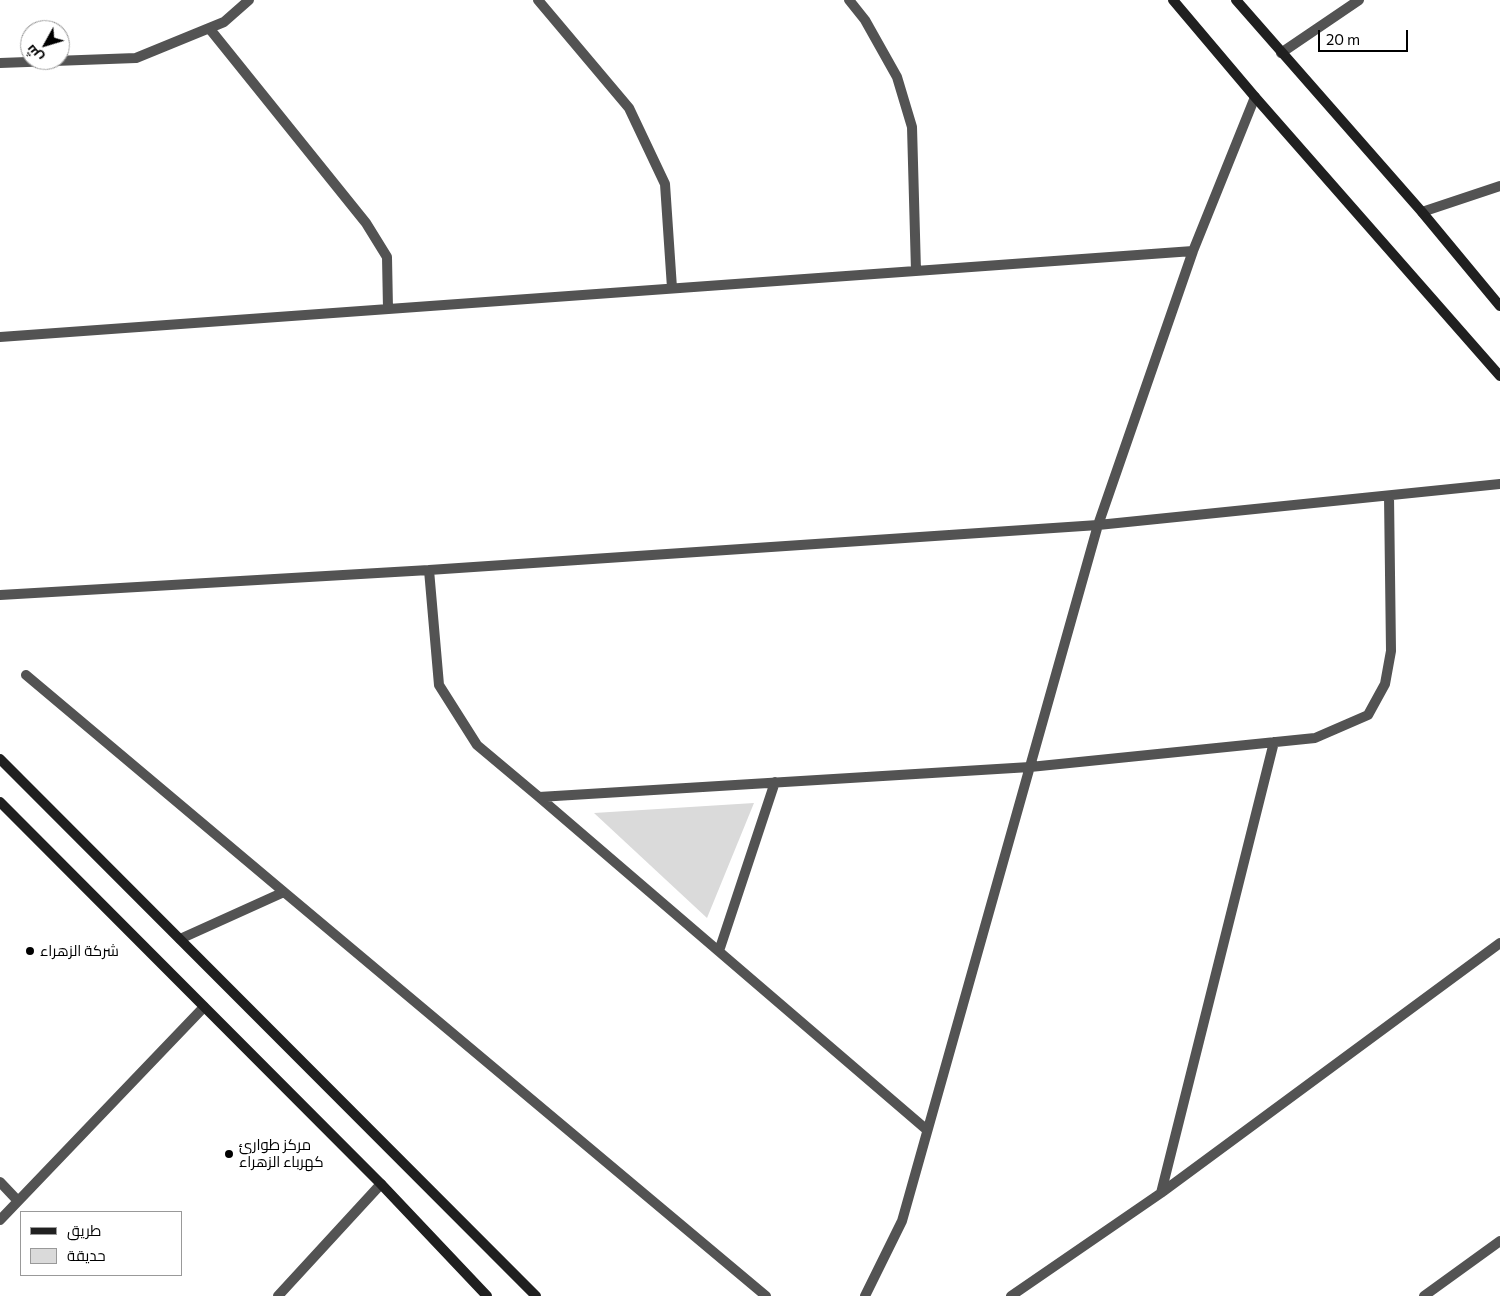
<!DOCTYPE html>
<meta charset="utf-8">
<style>
body{margin:0}
#map{position:relative;width:1500px;height:1296px;overflow:hidden;background:#fff;font-family:Commissioner,Cairo,sans-serif}
canvas{display:block}
.legend{position:absolute;left:20px;top:1211px;width:162px;height:65px;box-sizing:border-box;background:#fff;border:1px solid #999;margin:0;padding:6px 9px;list-style:none;font-size:15px;color:#000}
.legend li{display:flex;align-items:center;gap:10px;height:25px}
.legend b{width:25px;border:1px solid #999}
.north{position:absolute;left:20px;top:20px;width:50px;height:50px;box-sizing:border-box;background:#fff;border:1px solid #999;border-radius:50%;rotate:231deg;font-size:14px;font-weight:700;line-height:20px;text-align:center;color:#000}
.north::after{content:'';display:block;margin:auto;width:18px;height:22px;background:#000;clip-path:polygon(50% 0,100% 100%,50% 72%,0 100%)}
.scale{position:absolute;left:1318px;top:30px;width:90px;height:22px;box-sizing:border-box;border:2px solid #000;border-top:0;padding-left:6px;font-size:15px;line-height:18px;white-space:nowrap;color:#000;-webkit-text-stroke:4px #fff;paint-order:stroke}
</style>
<div id="map">
<canvas width="1500" height="1296"></canvas>
<ul class="legend">
<li><b style="height:6px;background:#202020"></b>طريق</li>
<li><b style="height:14px;background:#dadada"></b>حديقة</li>
</ul>
<div class="north">ش</div>
<div class="scale">20 m</div>
</div>
<script>
const context = document.querySelector('canvas').getContext('2d');
context.lineJoin = 'round';
function fillPath(path, color) { context.fillStyle = color; context.fill(path, 'evenodd'); }
function strokePath(path, color, width, dash) { context.strokeStyle = color; context.lineWidth = width; context.lineCap = dash ? 'butt' : 'round'; context.setLineDash(dash || []); context.stroke(path); }
function drawText(font, color, halo, rows, align = 'center') {
  context.font = font + ' Commissioner,Cairo,sans-serif'; context.lineWidth = 5; context.setLineDash([]); context.textBaseline = 'middle'; context.strokeStyle = halo; context.fillStyle = color; for (const [text, x, y, turn = 0] of rows) {
    context.save(); context.translate(x, y); context.rotate((+turn || 0) * Math.PI / 180); context.textAlign = isNaN(turn) ? turn : align; if (halo) context.strokeText(text, 0, 0); context.fillText(text, 0, 0); context.restore();
  }
}
fillPath(new Path2D(`
 M754 803 707 918 594 813Z`), '#dadada');
strokePath(new Path2D(`
 M538 0 629 108 665 184 672 288
 M849 0 865 20 897 77 912 127 916 271
 M209 28 366 223 387 257 388 309
 M1281 53 1359 0
 M0 63 136 58 224 22 249 0
 M1422 212 1500 186
 M0 337 1193 251
 M429 570 439 685 477 745 539 797 927 1130
 M0 595 429 570 1098 525 1500 484
 M26 675 284 892
 M539 797 1030 767 1315 738 1368 715 1385 684 1391 651 1389 496
 M180 939 284 892 766 1296
 M719 951 775 782
 M0 1182 18 1201
 M1161 1193 1274 742
 M0 1220 204 1007
 M278 1296 381 1184
 M865 1296 902 1221 1098 525 1193 251 1255 97
 M1011 1296 1161 1193 1500 943
 M1424 1296 1500 1241`), '#535353', 10);
strokePath(new Path2D(`
 M1173 0 1255 97 1500 376
 M1236 0 1422 212 1500 306
 M0 759 536 1296
 M0 802 381 1184 487 1296`), '#202020', 10);
for (const [x, y, r, color] of [
 [30,951,5,"#000"],
 [229,1154,5,"#000"]
]) { const dot = new Path2D(); dot.arc(x, y, r, 0, 2 * Math.PI); context.fillStyle = color; context.fill(dot); strokePath(dot, '#fff', 2); }
drawText('15px', '#000', '#fff', [
 ["شركة الزهراء",40,951],
 ["مركز طوارئ",239,1145],
 ["كهرباء الزهراء",239,1162]
], 'left');
</script>
